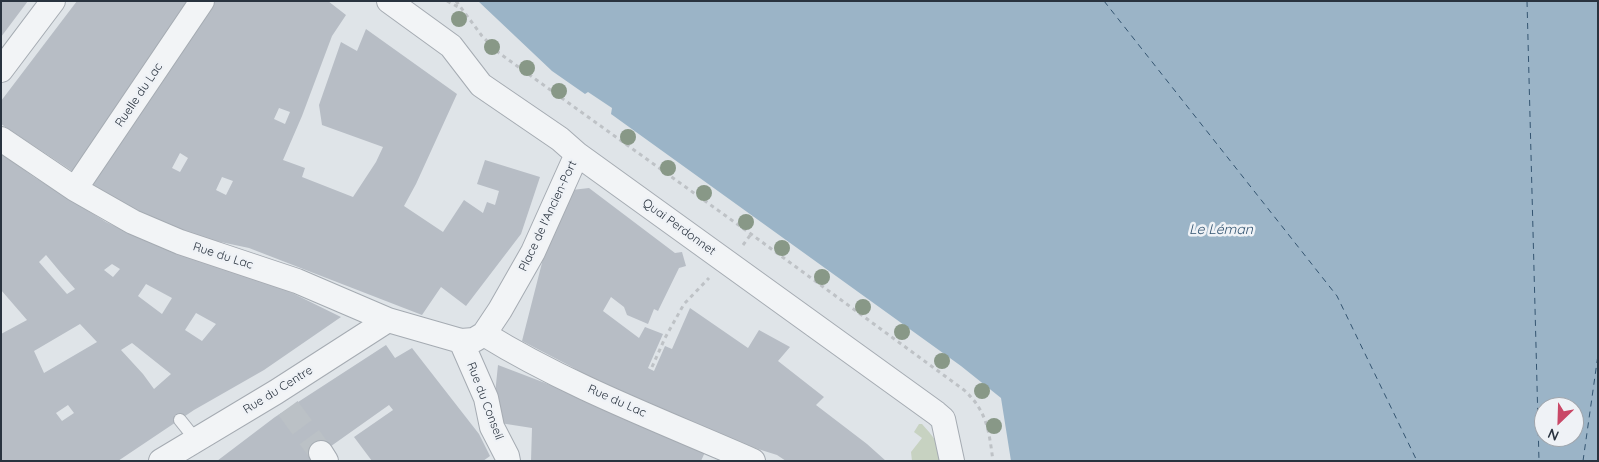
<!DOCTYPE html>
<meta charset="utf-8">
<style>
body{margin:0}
#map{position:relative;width:1599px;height:462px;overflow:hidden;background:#dfe4e8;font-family:Quicksand,sans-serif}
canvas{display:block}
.frame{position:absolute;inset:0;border:2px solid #29333f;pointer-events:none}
.north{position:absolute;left:1534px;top:397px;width:50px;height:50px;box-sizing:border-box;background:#eff2f6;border:1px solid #a0a6ad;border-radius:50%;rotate:204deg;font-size:14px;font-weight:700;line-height:20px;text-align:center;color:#29333f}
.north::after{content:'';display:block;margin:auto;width:18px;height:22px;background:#c94867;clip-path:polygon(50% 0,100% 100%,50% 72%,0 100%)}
</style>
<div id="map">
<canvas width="1599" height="462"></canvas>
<div class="frame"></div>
<div class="north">N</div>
</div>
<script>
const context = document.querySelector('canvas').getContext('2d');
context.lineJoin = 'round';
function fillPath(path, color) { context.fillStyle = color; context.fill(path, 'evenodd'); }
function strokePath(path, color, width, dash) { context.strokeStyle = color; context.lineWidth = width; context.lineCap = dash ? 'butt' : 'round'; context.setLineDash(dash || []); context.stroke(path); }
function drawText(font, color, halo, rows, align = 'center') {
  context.font = font + ' Quicksand,sans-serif'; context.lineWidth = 5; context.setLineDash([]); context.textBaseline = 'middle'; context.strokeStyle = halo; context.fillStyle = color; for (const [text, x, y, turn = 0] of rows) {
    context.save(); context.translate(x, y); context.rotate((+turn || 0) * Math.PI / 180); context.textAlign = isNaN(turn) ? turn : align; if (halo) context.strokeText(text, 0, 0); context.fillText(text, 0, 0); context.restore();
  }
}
fillPath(new Path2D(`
 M919 424H922C933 436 940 445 944 461H912L911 452 922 438 914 432Z`), '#c7d2c1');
fillPath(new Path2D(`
 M478 1H1598V461H1011L1001 398 961 366 611 114 612 108 588 92 585 94 552 71ZM1544 407H1574V437H1544Z`), '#9bb4c7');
strokePath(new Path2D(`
 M1104 1 1337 296 1417 461
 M1527 1 1539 461
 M1583 461 1598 355`), '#345571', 1, [6, 5]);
fillPath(new Path2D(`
 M1 1H28L1 37Z
 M77 1H190L75 173 1 124V101Z
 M211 1H328L346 15 332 36 302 116 283 160 305 168 302 177 353 197 376 162 383 147 322 125 319 105 341 42 357 51 366 29 457 94 416 184 404 206 443 232 464 200 483 213 487 202 495 205 499 191 477 184 485 160 540 177 521 234 466 306 441 287 422 315 249 248 183 234 139 216 141 212 89 185ZM279 108 290 112 285 124 274 119ZM180 153 188 158 180 172 172 168ZM222 177 233 181 226 195 216 190Z
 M1 153 34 177 106 222 129 233 282 288 341 317 264 370 194 410 118 461H1V334L27 320 1 290ZM46 255 61 273 75 289 67 294 39 262ZM112 264 120 269 113 277 104 270ZM146 284 172 298 162 314 138 296ZM196 313 216 324 202 341 185 330ZM80 324 97 342 44 373 34 351ZM132 343 171 374 154 389 143 374 121 350ZM68 405 74 413 62 421 56 413Z
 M589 188 675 253 682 252 686 266 679 268 658 311 654 309 648 324 627 315 624 307 611 297 603 311 639 338 645 327 663 334 648 368 654 371 665 346 672 349 690 308 748 348 759 330 790 347 778 361 824 397 816 405 867 444 886 461H786L777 455 739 443 616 393 572 367 522 341 545 251 572 190Z
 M386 345 395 358 412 348 479 434 490 456 483 461H372L354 437 393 410 389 405 310 461H217L275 417Z
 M498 365 561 389 706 450 701 461H531L532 428 500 423 495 394Z`), '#b7bdc5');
strokePath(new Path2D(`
 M288 408 321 453`), '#bbc1c6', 24, [24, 12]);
const lane = new Path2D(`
 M180 420 196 440`);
const street = new Path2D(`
 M389 1 451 46 481 85 560 139 577 154 936 413 943 419 952 461
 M1 70 53 1
 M1 139 75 189 133 222 180 242 297 281 388 320 461 341 474 340 484 334 500 310 533 252 577 154
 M75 189 202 1
 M484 334C568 386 662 421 753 461
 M461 341 486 398 492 427 507 456 508 461
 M321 453 326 461
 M161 461 276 392 388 320`);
strokePath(lane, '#a5abb2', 14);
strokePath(street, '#a5abb2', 26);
strokePath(new Path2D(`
 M447 1 460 8
 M456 1 482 36 499 53 751 234 964 390C987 411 989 431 993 461
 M743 245 751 234
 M652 367 665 338 684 304 709 278`), '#bec2c6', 3, [4, 4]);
strokePath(lane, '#f2f4f6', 12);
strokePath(street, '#f2f4f6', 24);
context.fillStyle = '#889887';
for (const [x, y] of [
 [459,19],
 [492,47],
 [527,68],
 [559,91],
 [628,137],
 [668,168],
 [704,193],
 [746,222],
 [782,248],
 [822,277],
 [863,307],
 [902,332],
 [942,361],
 [982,391],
 [994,426]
]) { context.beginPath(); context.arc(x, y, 8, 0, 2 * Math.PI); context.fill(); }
drawText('12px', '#29333f', '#eff2f6', [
 ["Ruelle du Lac",139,95,-56],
 ["Place de l'Ancien-Port",548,216,-65],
 ["Quai Perdonnet",679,227,36],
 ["Rue du Lac",223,256,18],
 ["Rue du Centre",278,390,-32],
 ["Rue du Conseil",485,401,69],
 ["Rue du Lac",617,401,24]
]);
drawText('italic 14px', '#345571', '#eff2f6', [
 ["Le Léman",1221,230]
]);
</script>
